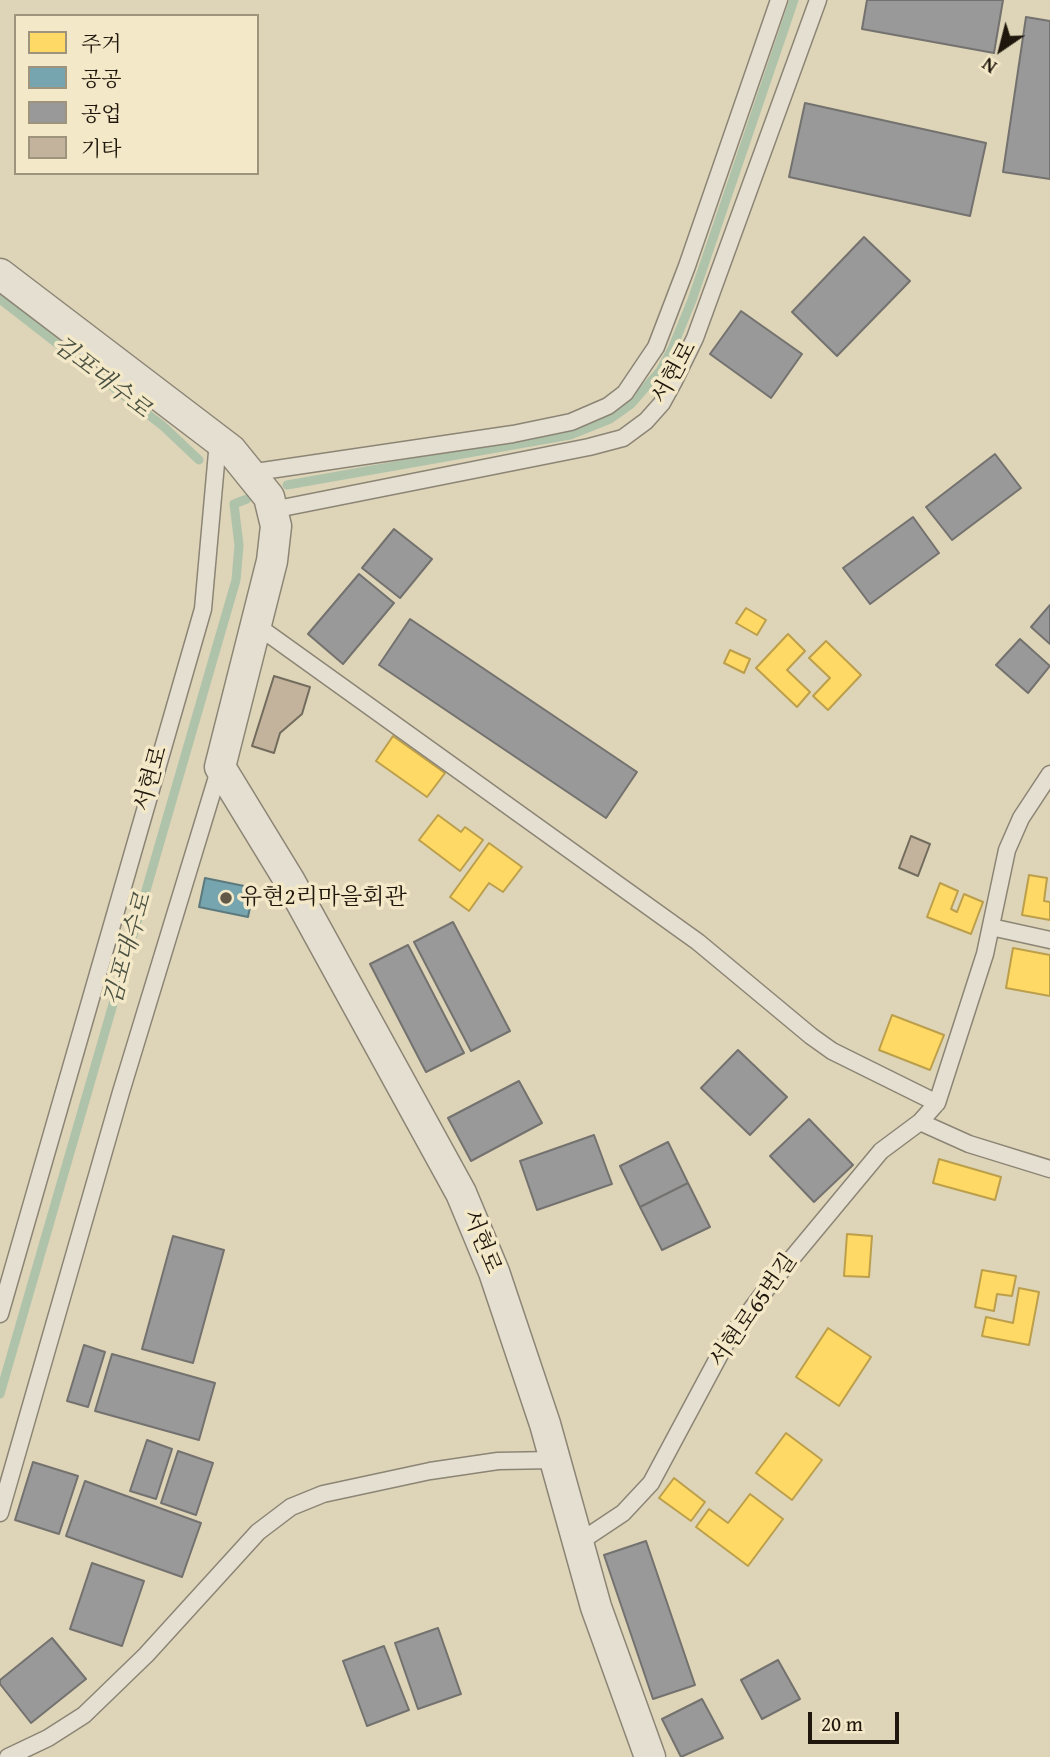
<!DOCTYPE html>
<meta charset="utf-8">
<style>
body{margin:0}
#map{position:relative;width:1050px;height:1757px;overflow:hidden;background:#ded4b8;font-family:"Gentium Book Plus","Noto Serif KR",serif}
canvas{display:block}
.legend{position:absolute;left:14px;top:14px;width:245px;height:161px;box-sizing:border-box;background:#f3e8c7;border:2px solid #9e947d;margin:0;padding:9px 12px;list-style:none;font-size:21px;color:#1f170d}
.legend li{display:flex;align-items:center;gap:14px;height:35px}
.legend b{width:35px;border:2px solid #9e947d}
.north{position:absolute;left:966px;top:14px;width:70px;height:70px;-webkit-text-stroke:5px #f3e8c7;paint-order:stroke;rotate:215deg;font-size:19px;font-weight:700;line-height:28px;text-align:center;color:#1f170d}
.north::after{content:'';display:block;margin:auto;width:24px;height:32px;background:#1f170d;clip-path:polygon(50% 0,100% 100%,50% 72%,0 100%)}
.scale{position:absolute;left:808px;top:1712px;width:91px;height:32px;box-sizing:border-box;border:4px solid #1f170d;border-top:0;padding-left:9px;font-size:21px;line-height:24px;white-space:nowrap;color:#1f170d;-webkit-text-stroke:5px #f3e8c7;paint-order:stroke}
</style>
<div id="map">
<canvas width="1050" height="1757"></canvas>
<ul class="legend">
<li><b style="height:19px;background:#ffd966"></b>주거</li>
<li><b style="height:19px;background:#76a5af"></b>공공</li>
<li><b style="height:19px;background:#999"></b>공업</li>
<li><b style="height:19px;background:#c3b29c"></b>기타</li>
</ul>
<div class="north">N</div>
<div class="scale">20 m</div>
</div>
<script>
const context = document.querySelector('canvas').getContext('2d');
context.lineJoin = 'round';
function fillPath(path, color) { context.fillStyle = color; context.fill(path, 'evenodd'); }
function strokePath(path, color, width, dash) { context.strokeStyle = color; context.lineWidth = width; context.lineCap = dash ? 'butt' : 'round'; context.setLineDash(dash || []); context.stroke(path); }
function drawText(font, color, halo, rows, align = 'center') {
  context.font = font + ' "Gentium Book Plus","Noto Serif KR",serif'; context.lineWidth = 7; context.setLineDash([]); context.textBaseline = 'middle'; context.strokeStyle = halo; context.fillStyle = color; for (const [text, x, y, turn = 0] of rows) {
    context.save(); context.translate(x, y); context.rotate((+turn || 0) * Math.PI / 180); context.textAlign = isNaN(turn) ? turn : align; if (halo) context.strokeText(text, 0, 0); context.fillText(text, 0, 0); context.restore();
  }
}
const homes = new Path2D(`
 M746 608 766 620 757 635 736 623Z
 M788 634 805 651 787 670 810 692 797 707 756 668Z
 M826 641 861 675 828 710 813 696 830 678 809 658Z
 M730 650 750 659 744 673 724 663Z
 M393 736 445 773 427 797 376 761Z
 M438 815 461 832 465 827 483 840 460 871 419 840Z
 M489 843 522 867 503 892 489 883 469 911 450 897Z
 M1029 875 1047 878 1044 901 1050 902V920L1022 915Z
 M940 883 958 891 951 909 957 912 964 894 983 902 971 934 927 917Z
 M1013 948 1050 955V996L1006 988Z
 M892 1015 944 1035 930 1070 879 1050Z
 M939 1159 1001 1177 995 1200 933 1183Z
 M847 1234 872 1236 869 1277 844 1276Z
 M982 1270 1016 1276 1012 1296 997 1294 994 1311 975 1307Z
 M1019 1288 1039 1292 1029 1345 982 1336 986 1317 1013 1323Z
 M828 1328 871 1357 839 1406 796 1377Z
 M786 1433 822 1460 792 1500 756 1473Z
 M674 1478 705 1502 691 1521 659 1498Z
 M750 1494 783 1519 748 1566 696 1527 709 1509 728 1523Z`);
fillPath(homes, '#ffd966');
strokePath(homes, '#bc9f4b', 2);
const public = new Path2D(`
 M205 878 254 888 248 917 199 907Z`);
fillPath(public, '#76a5af');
strokePath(public, '#5c7a7e', 2);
const industry = new Path2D(`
 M867 0H1003L994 53 862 29Z
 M1026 17 1050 21V179L1003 172Z
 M805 103 986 143 970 216 789 177Z
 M864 237 910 281 837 356 792 312Z
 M741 311 802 354 771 398 710 354Z
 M995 454 1021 488 952 540 926 507Z
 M913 517 939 553 870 604 843 568Z
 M394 529 432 559 400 598 362 568Z
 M359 574 394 603 343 664 308 634Z
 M1050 605V644L1031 627Z
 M410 619 637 772 606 818 379 665Z
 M1020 639 1050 666 1028 693 996 665Z
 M453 922 510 1031 471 1051 414 942Z
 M408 945 464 1053 426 1072 370 964Z
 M738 1050 787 1097 750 1135 701 1088Z
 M519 1081 542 1123 471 1161 448 1118Z
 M809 1119 853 1165 814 1202 770 1156Z
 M594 1135 612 1184 537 1210 520 1161Z
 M668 1142 688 1183 640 1207 620 1166Z
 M688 1183 710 1227 662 1250 640 1207Z
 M173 1236 224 1250 193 1363 142 1349Z
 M84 1345 105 1352 88 1407 67 1401Z
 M112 1354 215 1383 199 1440 95 1411Z
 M147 1440 172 1449 156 1499 130 1491Z
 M178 1451 213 1463 196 1515 161 1503Z
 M33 1462 78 1476 59 1534 15 1520Z
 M85 1481 201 1523 182 1577 66 1536Z
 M646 1541 695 1685 653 1699 604 1555Z
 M92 1563 144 1581 122 1646 70 1629Z
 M438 1628 461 1694 418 1709 395 1643Z
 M52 1638 86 1679 31 1723 0 1684V1680Z
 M384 1646 409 1710 367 1726 343 1661Z
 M778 1660 800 1699 762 1719 741 1680Z
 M702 1699 723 1738 681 1757 662 1719Z`);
fillPath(industry, '#999');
strokePath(industry, '#74726f', 2);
strokePath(new Path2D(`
 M0 299 163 426 199 460
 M287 485 570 435 610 419 631 404 660 371 672 349 692 300 794 0
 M0 1394 236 580 239 545 234 504 247 499`), '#aec3aa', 9);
const building = new Path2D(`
 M274 676 310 687 302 714 280 733 274 753 252 746Z
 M911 836 930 844 918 876 899 868Z`);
fillPath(building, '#c3b29c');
strokePath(building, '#726c5d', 2);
const service = new Path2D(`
 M249 473 513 434 571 422 608 406 625 393 656 347 687 266 779 0
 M272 510 589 447 623 438 646 421 662 403 673 383 695 338 818 0
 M256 625 698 942 811 1036 832 1051 937 1103
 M991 927 1050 940
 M920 1122 969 1144 1050 1169
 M0 1314 203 609 218 441
 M0 1513 121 1092 220 767
 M578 1543 623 1513 651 1483 726 1343 768 1287 881 1151 920 1122 937 1103 985 954 1007 850 1021 818 1050 774
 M8 1757 48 1738 84 1715 146 1655 258 1532 291 1507 323 1494 430 1471 498 1461 554 1460`);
const minor = new Path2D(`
 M0 274 231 450 269 497 276 526 272 561 220 767 289 880 461 1193 494 1272 545 1424 596 1607 650 1757`);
strokePath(service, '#8c8575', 19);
strokePath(minor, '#8c8575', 33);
strokePath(service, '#e4dfd1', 16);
strokePath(minor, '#e4dfd1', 30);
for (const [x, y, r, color] of [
 [226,898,7,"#625949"]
]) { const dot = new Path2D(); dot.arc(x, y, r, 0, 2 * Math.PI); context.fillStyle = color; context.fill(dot); strokePath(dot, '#f3e8c7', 2.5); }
drawText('23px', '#1f170d', '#f3e8c7', [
 ["서현로",675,373,-61],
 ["서현로",152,779,-74],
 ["서현로",481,1242,68],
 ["서현로65번길",754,1311,-55]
]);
drawText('23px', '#1f170d', '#f3e8c7', [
 ["유현2리마을회관",240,898]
], 'left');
drawText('italic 24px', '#4a5142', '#f3e8c7', [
 ["김포대수로",101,378,38],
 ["김포대수로",129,950,-74]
]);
</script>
